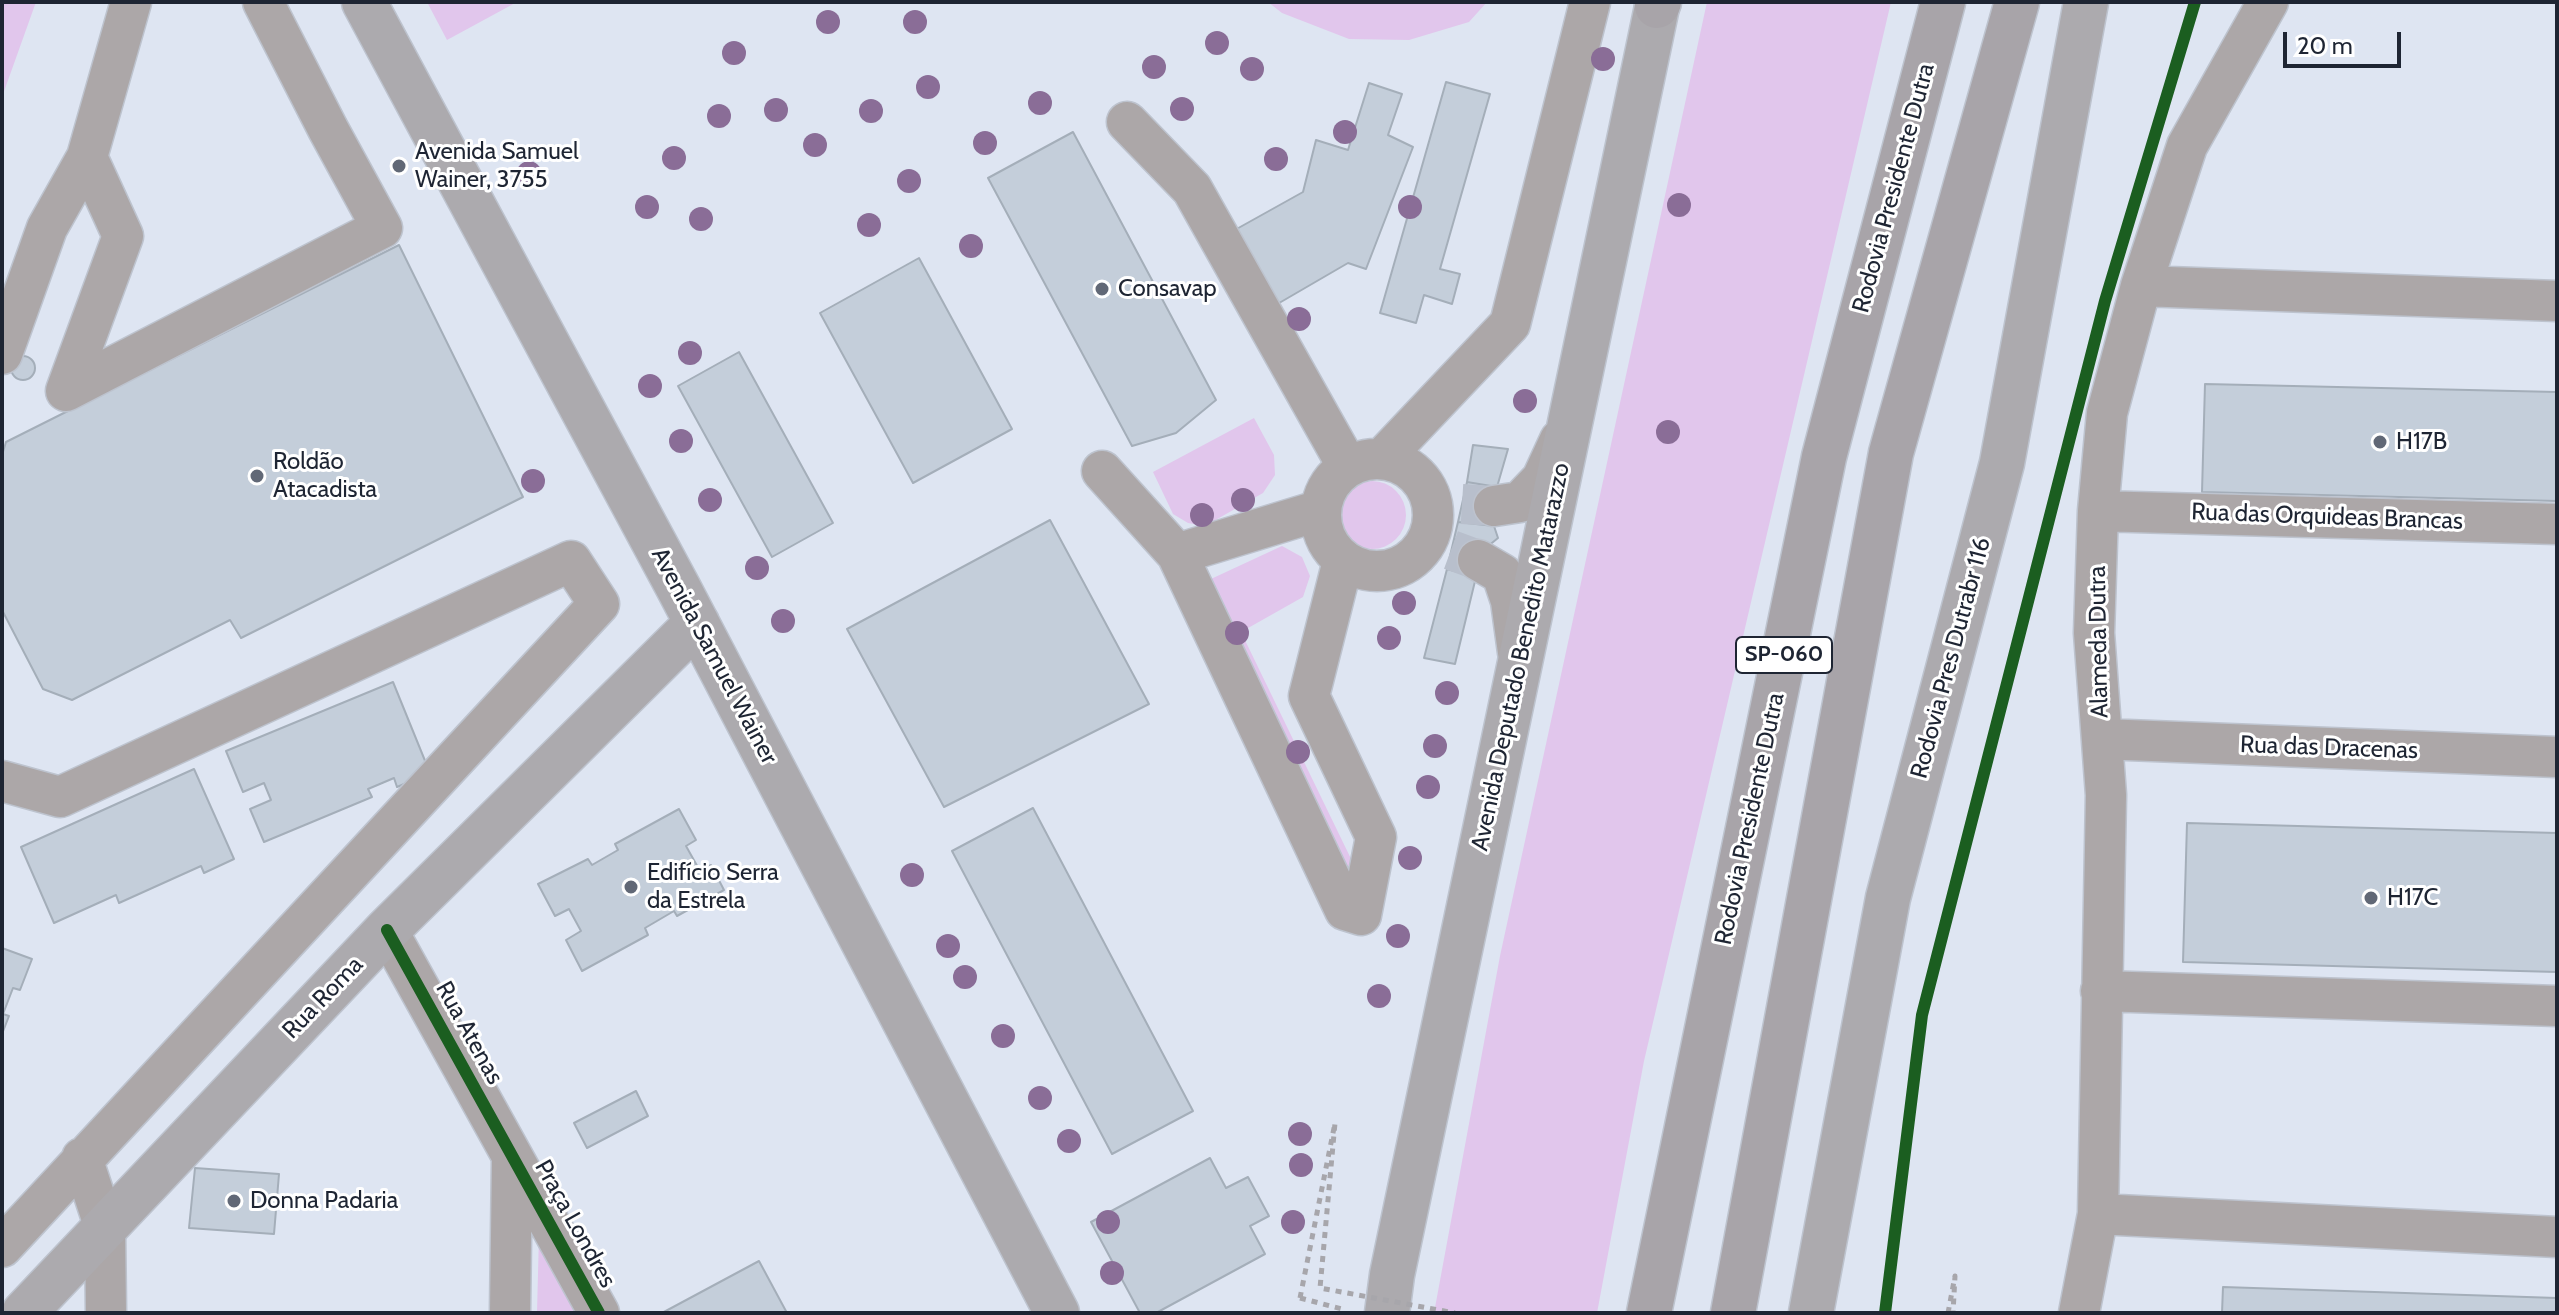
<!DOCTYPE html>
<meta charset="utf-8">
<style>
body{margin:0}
#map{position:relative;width:2559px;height:1315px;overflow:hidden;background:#dee5f2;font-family:Cabin,sans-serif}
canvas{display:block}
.frame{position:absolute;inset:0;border:4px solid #1e2533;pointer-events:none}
.scale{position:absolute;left:2283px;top:32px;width:118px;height:36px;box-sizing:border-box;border:4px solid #1e2533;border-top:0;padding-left:10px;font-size:24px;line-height:28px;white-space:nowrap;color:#1e2533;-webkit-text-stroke:6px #fff;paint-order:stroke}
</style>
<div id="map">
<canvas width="2559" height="1315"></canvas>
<div class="frame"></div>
<div class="scale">20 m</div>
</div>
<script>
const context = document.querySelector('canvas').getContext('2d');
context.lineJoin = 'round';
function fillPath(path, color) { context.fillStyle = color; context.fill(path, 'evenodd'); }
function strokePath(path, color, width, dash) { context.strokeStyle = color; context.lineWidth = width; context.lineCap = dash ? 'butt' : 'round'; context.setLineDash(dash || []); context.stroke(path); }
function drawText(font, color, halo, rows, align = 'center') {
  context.font = font + ' Cabin,sans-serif'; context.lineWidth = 6; context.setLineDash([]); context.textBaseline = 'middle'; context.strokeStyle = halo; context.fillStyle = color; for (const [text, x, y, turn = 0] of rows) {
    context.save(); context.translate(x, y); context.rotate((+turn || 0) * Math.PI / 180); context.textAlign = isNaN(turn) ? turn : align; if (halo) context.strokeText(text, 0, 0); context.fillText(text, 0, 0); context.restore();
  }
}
fillPath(new Path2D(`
 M2 2H36L2 97Z
 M427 2H517L447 40Z
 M1268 2H1487L1469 22 1409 40 1349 39 1282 13Z
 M1707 2H1891L1644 1061 1597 1313H1434L1500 956Z
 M1254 418 1274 455 1275 475 1263 493 1205 526 1188 523 1173 514 1153 472Z
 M1338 515a34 34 0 1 1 68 0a34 34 0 1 1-68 0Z
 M1282 546 1302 557 1310 576 1303 597 1241 632 1354 865 1346 884 1198 585Z
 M539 1234 584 1313H537Z`), '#e1c6ec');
const building = new Path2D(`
 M1446 82 1490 94 1440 269 1460 274 1452 304 1424 295 1416 323 1380 313Z
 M1369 83 1402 94 1388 135 1413 147 1366 269 1348 263 1274 306 1233 231 1303 192 1316 140 1348 150Z
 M1073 132 1216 400 1176 433 1132 446 988 178Z
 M399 245 523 497 241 638 230 620 72 700 43 689 2 610V455L6 442Z
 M919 258 1012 429 913 483 820 313Z
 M739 352 833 523 772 557 678 386Z
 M11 368a12 12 0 1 1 24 0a12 12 0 1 1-24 0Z
 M2205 384 2557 392V501L2202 492Z
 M1473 445 1508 449 1497 487 1467 482Z
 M1467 482 1497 487 1494 526 1458 522Z
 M1050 520 1149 704 944 807 847 629Z
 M1458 522 1494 526 1498 538 1487 547 1454 539Z
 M1454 539 1487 547 1476 577 1447 569Z
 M1447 569 1476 577 1455 664 1424 658Z
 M393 682 430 773 397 787 394 778 368 789 372 797 264 842 250 809 271 800 264 783 243 792 226 751Z
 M194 769 234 859 204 873 201 866 119 903 116 895 54 923 21 847Z
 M1033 808 1193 1111 1112 1154 952 851Z
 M679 809 696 840 686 846 700 871 711 865 724 890 677 916 674 911 645 928 648 935 582 971 566 940 581 931 569 909 555 916 538 884 588 859 592 865 618 850 615 844Z
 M2187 823 2557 833V972L2183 962Z
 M2 948 32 959 20 990 13 988 3 1014 9 1016 2 1034Z
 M636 1091 648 1116 587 1148 574 1123Z
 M1210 1158 1226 1188 1248 1177 1269 1216 1250 1226 1265 1254 1156 1313H1140L1091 1222Z
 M195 1168 279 1174 274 1234 189 1228Z
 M759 1261 787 1313H662Z
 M2223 1287 2557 1298V1313H2222Z`);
fillPath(building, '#c4ceda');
strokePath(building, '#a4aeb9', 2);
strokePath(new Path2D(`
 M1462 504 1494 506
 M1451 550 1478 560`), '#b8bfcc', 40, [40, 20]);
const minor = new Path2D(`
 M131 2 87 157 123 236 66 391 382 228 328 129 263 2
 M1127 122 1192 189 1348 467
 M2141 286 2557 301
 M2 354 47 228 87 157
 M1382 459 1510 324 1590 2
 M1321 515a56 56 0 1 1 112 0a56 56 0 1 1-112 0Z
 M1102 471 1177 554 1321 510
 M1494 506 1520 502 1542 479 1560 440
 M2098 511 2557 524
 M1177 554 1345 910 1361 915 1376 837 1309 696 1343 561
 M1478 560 1502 574 1511 601 1518 652
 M2102 739 2557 757
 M2 781 60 797 571 561 599 604 2 1247
 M387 930 599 1313
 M2101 991 2557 1006
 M82 1158 105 1228 106 1313
 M2098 1214 2557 1237
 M510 1313 512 1160
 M2079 1313 2098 1214 2106 795 2094 633 2098 511 2107 413 2141 286 2187 146 2268 2`);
const major = new Path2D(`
 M364 2 679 589 1057 1313
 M24 1313 387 930 697 623
 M1387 1313 1392 1275 1658 2
 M1811 1313 1888 898 2002 463 2086 2`);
const highway = new Path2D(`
 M1657 6 1659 2
 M1649 1313 1824 457 1943 2
 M1733 1313 1891 453 2017 2`);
strokePath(minor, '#bdc3ce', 43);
strokePath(major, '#bdc3ce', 47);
strokePath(highway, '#bdc3ce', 47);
strokePath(new Path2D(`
 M1300 1298 1346 1310
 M1948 1313 1955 1276 1953 1313`), '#a7a6ab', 5, [6, 6]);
strokePath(minor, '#aca7a8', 40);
strokePath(major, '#acaaae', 44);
strokePath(highway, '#a8a4a9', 44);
strokePath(new Path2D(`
 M1300 1298 1335 1123 1320 1288 1455 1313`), '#a7a6ab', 5, [6, 6]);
strokePath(new Path2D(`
 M387 930 599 1313
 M1885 1313 1922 1015 2105 301 2195 2`), '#1b5e20', 12);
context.fillStyle = '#8a6d97';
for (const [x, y] of [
 [828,22],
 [915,22],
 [1217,43],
 [734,53],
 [1603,59],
 [1154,67],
 [1252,69],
 [928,87],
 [1040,103],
 [1182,109],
 [776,110],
 [871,111],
 [719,116],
 [1345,132],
 [985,143],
 [815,145],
 [674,158],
 [1276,159],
 [529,173],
 [909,181],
 [1679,205],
 [647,207],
 [1410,207],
 [701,219],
 [869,225],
 [971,246],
 [1299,319],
 [690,353],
 [650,386],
 [1525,401],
 [1668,432],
 [681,441],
 [533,481],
 [710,500],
 [1243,500],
 [1202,515],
 [757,568],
 [1404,603],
 [783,621],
 [1237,633],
 [1389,638],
 [1447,693],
 [1435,746],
 [1298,752],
 [1428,787],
 [1410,858],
 [912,875],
 [1398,936],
 [948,946],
 [965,977],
 [1379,996],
 [1003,1036],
 [1040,1098],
 [1300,1134],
 [1069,1141],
 [1301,1165],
 [1108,1222],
 [1293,1222],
 [1112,1273]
]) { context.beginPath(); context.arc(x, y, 12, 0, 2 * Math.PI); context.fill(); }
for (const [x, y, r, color] of [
 [399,166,8,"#616876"],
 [1102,289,8,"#616876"],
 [2380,442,8,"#616876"],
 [257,476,8,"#616876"],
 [631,887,8,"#616876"],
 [2371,898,8,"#616876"],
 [234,1201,8,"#616876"]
]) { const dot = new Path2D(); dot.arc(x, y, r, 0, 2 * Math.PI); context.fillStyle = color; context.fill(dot); strokePath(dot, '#fff', 3); }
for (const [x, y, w] of [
 [1784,655,96]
]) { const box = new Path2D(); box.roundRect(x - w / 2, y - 18, w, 36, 6); context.fillStyle = '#fff'; context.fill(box); strokePath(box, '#1e2533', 2); }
drawText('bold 22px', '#1e2533', null, [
 ["SP-060",1784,655]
]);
drawText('24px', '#1e2533', '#fff', [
 ["Avenida Samuel",415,152],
 ["Wainer, 3755",415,180],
 ["Consavap",1118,289],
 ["H17B",2396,442],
 ["Roldão",273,462],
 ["Atacadista",273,490],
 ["Edifício Serra",647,873],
 ["da Estrela",647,901],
 ["H17C",2387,898],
 ["Donna Padaria",250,1201]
], 'left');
drawText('24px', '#1e2533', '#fff', [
 ["Rodovia Presidente Dutra",1894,188,-75],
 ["Rua das Orquideas Brancas",2327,517,2],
 ["Alameda Dutra",2099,642,-91],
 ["Avenida Samuel Wainer",714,656,62],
 ["Avenida Deputado Benedito Matarazzo",1521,657,-78],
 ["Rodovia Pres Dutrabr 116",1951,658,-75],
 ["Rua das Dracenas",2329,748,2],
 ["Rodovia Presidente Dutra",1750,819,-78],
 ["Rua Roma",323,998,-46],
 ["Rua Atenas",469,1033,61],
 ["Praça Londres",575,1224,61]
]);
</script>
